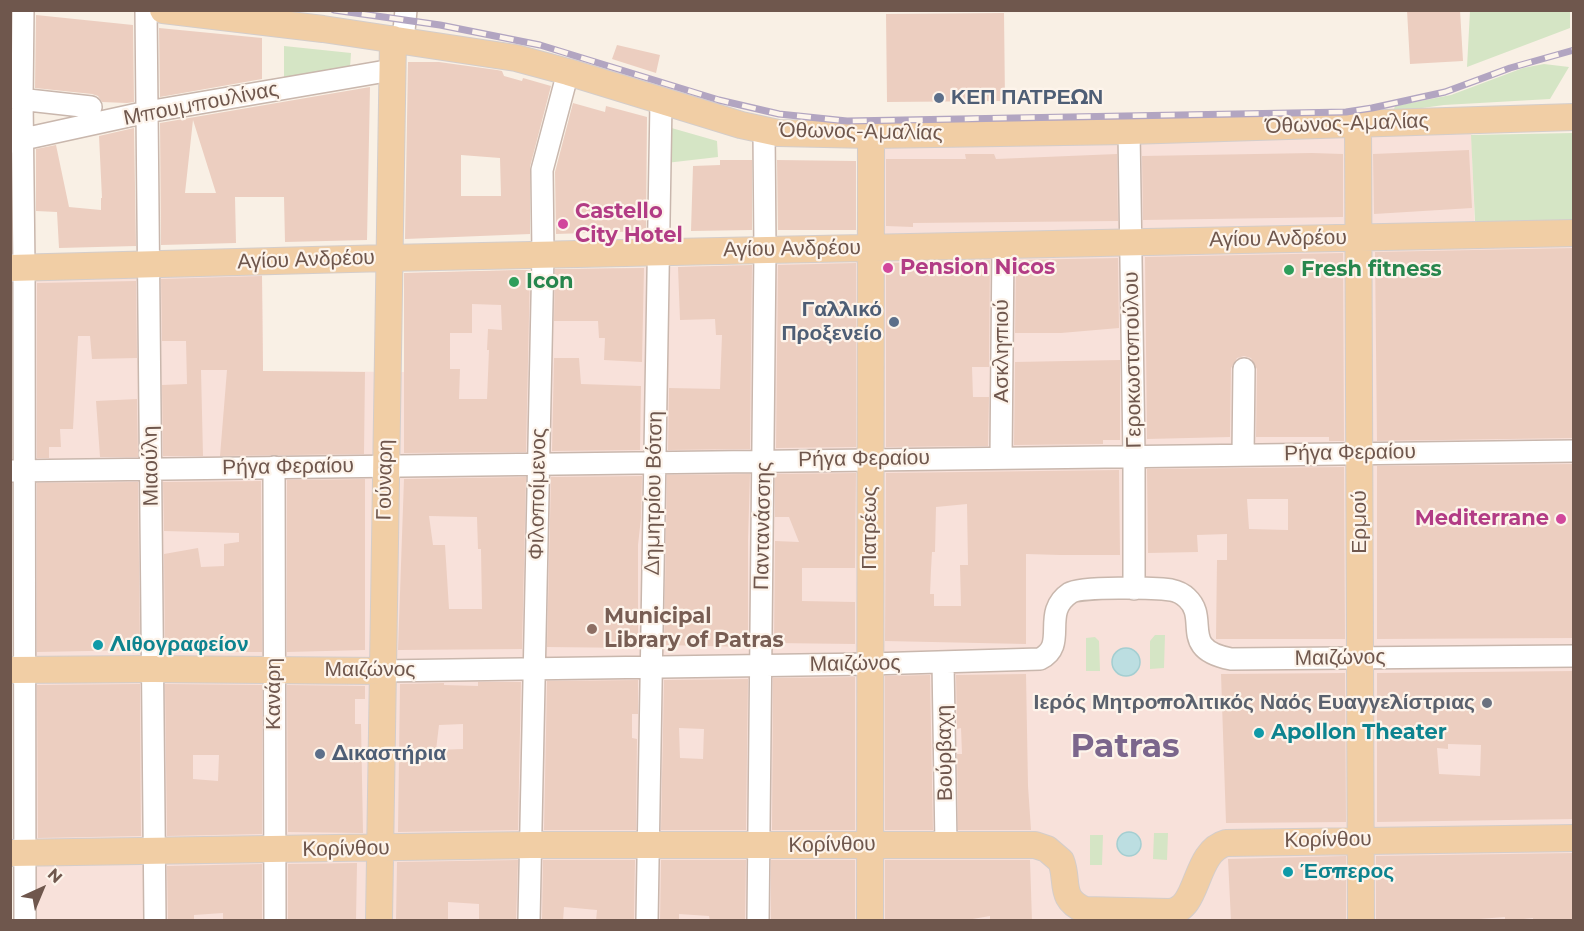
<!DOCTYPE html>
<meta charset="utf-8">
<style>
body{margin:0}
#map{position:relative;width:1584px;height:931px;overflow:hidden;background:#f9f0e5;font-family:Montserrat,sans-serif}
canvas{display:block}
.frame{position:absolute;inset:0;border:12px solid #6f574d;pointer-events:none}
.north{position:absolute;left:12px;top:859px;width:60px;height:60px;-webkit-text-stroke:4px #fdf4eb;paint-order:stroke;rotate:44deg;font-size:16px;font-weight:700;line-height:24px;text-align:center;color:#6f574d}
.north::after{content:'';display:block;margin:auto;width:21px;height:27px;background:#6f574d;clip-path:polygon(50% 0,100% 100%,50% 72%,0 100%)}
</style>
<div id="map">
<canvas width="1584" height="931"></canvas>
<div class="frame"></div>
<div class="north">N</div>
</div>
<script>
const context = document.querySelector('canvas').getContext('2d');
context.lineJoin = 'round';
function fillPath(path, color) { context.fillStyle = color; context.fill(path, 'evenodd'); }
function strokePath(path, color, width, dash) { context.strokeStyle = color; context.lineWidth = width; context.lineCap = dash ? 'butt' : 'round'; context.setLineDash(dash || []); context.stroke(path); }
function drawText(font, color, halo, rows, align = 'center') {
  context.font = font + ' Montserrat,sans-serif'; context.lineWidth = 4.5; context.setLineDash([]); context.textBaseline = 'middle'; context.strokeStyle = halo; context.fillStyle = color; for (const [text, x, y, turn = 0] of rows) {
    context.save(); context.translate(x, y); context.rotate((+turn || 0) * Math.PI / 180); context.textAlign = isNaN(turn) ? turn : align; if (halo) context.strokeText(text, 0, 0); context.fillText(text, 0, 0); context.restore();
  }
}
fillPath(new Path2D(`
 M1471 123 1475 233 871 248V135Z
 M1573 245V920H33L31 278 262 275 263 371 404 372V273Z`), '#f8e1da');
fillPath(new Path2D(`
 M1470 11H1570V28L1467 67Z
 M284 46 351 53 350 68 284 79Z
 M1544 64 1569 67 1550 99 1444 105 1393 112 1395 106 1451 95 1523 68Z
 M668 127 717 141 718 157 666 163Z
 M1573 133V221H1475L1471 135Z
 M1155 635H1165L1164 668 1150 669V641Z
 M1095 637 1099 641 1100 671H1086V638Z
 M1154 833H1168L1167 860 1153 859Z
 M1090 835H1103L1102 865H1090Z`), '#d5e5c5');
const water = new Path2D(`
 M1112 662a14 14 0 1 1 28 0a14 14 0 1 1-28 0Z
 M1117 844a12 12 0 1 1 24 0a12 12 0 1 1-24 0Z`);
fillPath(water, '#bcdee1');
strokePath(water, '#a4ced1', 1.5);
fillPath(new Path2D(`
 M1407 10H1460L1463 61 1410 64Z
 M1004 13 1005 101 887 102 886 14Z
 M36 15 133 25 134 102 127 103 102 102 98 96 92 94 35 88Z
 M159 28 262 38V79L160 97Z
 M617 45 660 55 656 73 612 59Z
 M408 62H439L497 70 502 71 504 76 522 81 523 78 551 86 530 167V234L405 239ZM461 155 500 158 501 196H461Z
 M370 87 367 240 285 242 284 197H235L236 243 161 245 160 123ZM193 120 216 193H185Z
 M573 103 605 112 606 106 647 117 646 231 556 234 555 172Z
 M134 128 136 246 59 248 57 212 36 211V149L56 145 69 207 101 210V198H102L99 136Z
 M1469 150 1472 208 1374 214 1373 154Z
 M1312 153 1343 154V217L1143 220 1142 156Z
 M965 154H994L996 159 1117 154 1118 221 913 223V227L886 226V159H966Z
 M720 160H752V230L691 231 693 166 720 165Z
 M777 160 856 161V230H778Z
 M1574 248V438L1377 441 1375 252Z
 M1343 253 1344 441H1329V437H1256L1257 369 1251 358 1244 356 1237 358 1231 368 1230 437 1147 439 1145 257Z
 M1118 258 1119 328 1061 333H1015L1016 260Z
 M990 260 989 367H972L973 397H989L988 446 886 447V263Z
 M856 263V447L776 448 778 265Z
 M752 265 750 449 668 450 669 388 720 389 722 335H716L715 319 680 320 678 267Z
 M644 268 642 362 604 360 605 338H599L598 321H554L555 269Z
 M517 270H530L526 452 404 453V273ZM472 304 501 305 502 330 488 329 487 350H489L487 399H459L460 369H450V333H472Z
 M262 276 263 371 365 372 364 454 220 456 227 370H201L203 456H163L162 385 187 384 186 341H162L161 279Z
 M136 281 137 358 92 359 90 336H78L73 429H60L61 447H49V458H37V283Z
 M554 358H579L581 384 641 386 640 450 552 451Z
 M1120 360V440H1103V444L1014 445 1015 362Z
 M137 399 138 457H100L96 401Z
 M1574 464V638L1377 639V466Z
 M1344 467 1345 639H1216L1217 560H1227V534L1197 535 1198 552 1148 553 1147 469ZM1247 499H1288V530L1249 529Z
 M1119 470 1120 555H1060L1026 554V644L885 641 886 473ZM967 504 968 565H960L961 606H934V594H930L931 570 932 552H935L936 507Z
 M856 473 855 568H802V601L855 602V644L774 643 775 541 799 542 789 517H775V474Z
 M750 474 748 541V642H746V647L664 645 667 475Z
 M642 476 641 518 638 545V648L547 647 551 477Z
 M526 477 522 649 398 650 404 479ZM429 516 477 517 478 549H481L482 609H449L445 545H433Z
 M365 479V650L287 652V480Z
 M261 481 262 652H165L164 554 198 548 201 567 224 566V544L239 542V533L164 531 163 482Z
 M138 482 140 650 37 652V483Z
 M1574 671V819L1377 822V673ZM1448 744 1481 745 1480 776 1439 774 1437 748 1448 749Z
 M1345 673 1346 822 1226 823 1221 674Z
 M1026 674 1028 786 1031 830H958L957 754H962L961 728 957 729 956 675Z
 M930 675 933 830H885V676Z
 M855 677V830H772L773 678Z
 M748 679 746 830H661L664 680ZM679 728 704 729 703 759 680 758Z
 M638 680V714H632V738L637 739 636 830H544L547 681Z
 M478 682H521L518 830 398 832 400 684 444 683V685L478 686ZM463 724V749L436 750 439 725Z
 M140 684 141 836 38 838 37 685Z
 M165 684 262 685V834L167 836ZM193 755H219L218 781 193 779Z
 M287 685 365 686V699H355V724H361L363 833 288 832Z
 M1574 853V921H1533V918L1505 921V917L1466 920 1376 921V856Z
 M1346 856V921H1231L1228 859Z
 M518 860 516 921H479V904L448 902V921H396L397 862Z
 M543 860H635L634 921H596L597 910 564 907 563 921H542Z
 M661 860H746L745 921H710L709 916 679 914V921H660Z
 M771 860H855V921H771Z
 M885 860H1030L1032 921H990V916L961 921H885Z
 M357 863 356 921H288V864Z
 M262 864V921H223V913L194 915V921H168L167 866Z`), '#eccec0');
const minor = new Path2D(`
 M23 10 22 99 24 268 25 920
 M146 10 155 920
 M403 41 406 10
 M10 98 91 107
 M1129 131 1134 456V589
 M10 142 147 112 392 70
 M1243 455 1244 369
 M1001 458 1003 245
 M274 467 275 920
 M10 471 1574 451
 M943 662 946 845
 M382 671 870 664 1040 659C1069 645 1040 613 1070 593 1081 586 1155 588 1171 590 1176 591 1183 594 1187 598 1210 619 1178 649 1231 659L1574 656
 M529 920 543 254 542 170 568 72
 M647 920 661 102
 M758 920 765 250 764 131`);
const major = new Path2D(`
 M163 10 323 29 516 58 568 72 741 125 778 133 871 135 1129 131 1574 117
 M1358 124 1361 920
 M10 268 388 258 1574 233
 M10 670 153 669 382 671
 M10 853 531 845H1035L1047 849 1061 861C1069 881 1058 899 1085 910L1169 912C1200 910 1193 852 1226 843L1574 838
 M379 920 393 39
 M870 920 871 135`);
strokePath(minor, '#c9b7ad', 24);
strokePath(major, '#d4cdca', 28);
strokePath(minor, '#fff', 21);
strokePath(major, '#f1cea5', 26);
const rail = new Path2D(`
 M334 10 440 25 540 45 719 100 779 114 847 121 1346 112 1372 108 1445 92 1510 68 1574 50`);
strokePath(rail, '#b2a5c1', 7);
strokePath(rail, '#fdf4eb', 4.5, [14]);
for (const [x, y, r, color] of [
 [939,98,6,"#5c6f8a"],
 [563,224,6,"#d1479c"],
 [888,268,6,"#d1479c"],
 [1289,270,6,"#2e9e5b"],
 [514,282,6,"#2e9e5b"],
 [894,322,6,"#5c6f8a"],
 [1561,519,6,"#d1479c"],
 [592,629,6,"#8d6e63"],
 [98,645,6,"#0f9aa8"],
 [1487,703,6,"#6b7280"],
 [1259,733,6,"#0f9aa8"],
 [320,754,6,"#5c6f8a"],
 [1288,872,6,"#0f9aa8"]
]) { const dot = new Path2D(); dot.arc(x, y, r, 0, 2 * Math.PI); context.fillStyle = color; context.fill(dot); strokePath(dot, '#fdf4eb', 2); }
drawText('bold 21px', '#4e5e75', '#fdf4eb', [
 ["ΚΕΠ ΠΑΤΡΕΩΝ",951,98],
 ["Γαλλικό",882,310,"right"],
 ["Προξενείο",882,334,"right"],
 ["Δικαστήρια",332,754]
], 'left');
drawText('21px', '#6f574d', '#fdf4eb', [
 ["Μπουμπουλίνας",201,104,-11],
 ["Όθωνος-Αμαλίας",1347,124,-2],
 ["Όθωνος-Αμαλίας",861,132,1],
 ["Αγίου Ανδρέου",1278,239,-1],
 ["Αγίου Ανδρέου",792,249,-1],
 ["Αγίου Ανδρέου",306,260,-2],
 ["Ασκληπιού",1002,351,-90],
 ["Γεροκωστοπούλου",1133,360,-91],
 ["Ρήγα Φεραίου",1350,453,-1],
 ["Ρήγα Φεραίου",864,459,-1],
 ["Μιαούλη",151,466,-91],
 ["Ρήγα Φεραίου",288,467,-1],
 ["Γούναρη",385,480,-89],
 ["Δημητρίου Βότση",654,493,-89],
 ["Φιλοποίμενος",538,494,-89],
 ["Ερμού",1360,522,-90],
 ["Παντανάσσης",763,526,-89],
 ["Πατρέως",870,528,-90],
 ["Μαιζώνος",1340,658,-1],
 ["Μαιζώνος",855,664,-1],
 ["Μαιζώνος",370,670],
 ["Κανάρη",274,694,-90],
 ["Βούρβαχη",945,753,-91],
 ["Κορίνθου",1328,840,-1],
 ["Κορίνθου",832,845,-1],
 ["Κορίνθου",346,849,-1]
]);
drawText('bold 21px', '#b23c85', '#fdf4eb', [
 ["Castello",575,212],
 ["City Hotel",575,236],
 ["Pension Nicos",900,268],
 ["Mediterrane",1549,519,"right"]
], 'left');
drawText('bold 21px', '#27864d', '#fdf4eb', [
 ["Fresh fitness",1301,270],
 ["Icon",526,282]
], 'left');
drawText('bold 21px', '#785e54', '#fdf4eb', [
 ["Municipal",604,617],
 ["Library of Patras",604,641]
], 'left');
drawText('bold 21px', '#0d838f', '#fdf4eb', [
 ["Λιθογραφείον",110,645],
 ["Apollon Theater",1271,733],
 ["Έσπερος",1300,872]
], 'left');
drawText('bold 21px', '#5b616d', '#fdf4eb', [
 ["Ιερός Μητροπολιτικός Ναός Ευαγγελίστριας",1475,703]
], 'right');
drawText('bold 33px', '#7b668c', '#fdf4eb', [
 ["Patras",1125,747]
]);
</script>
